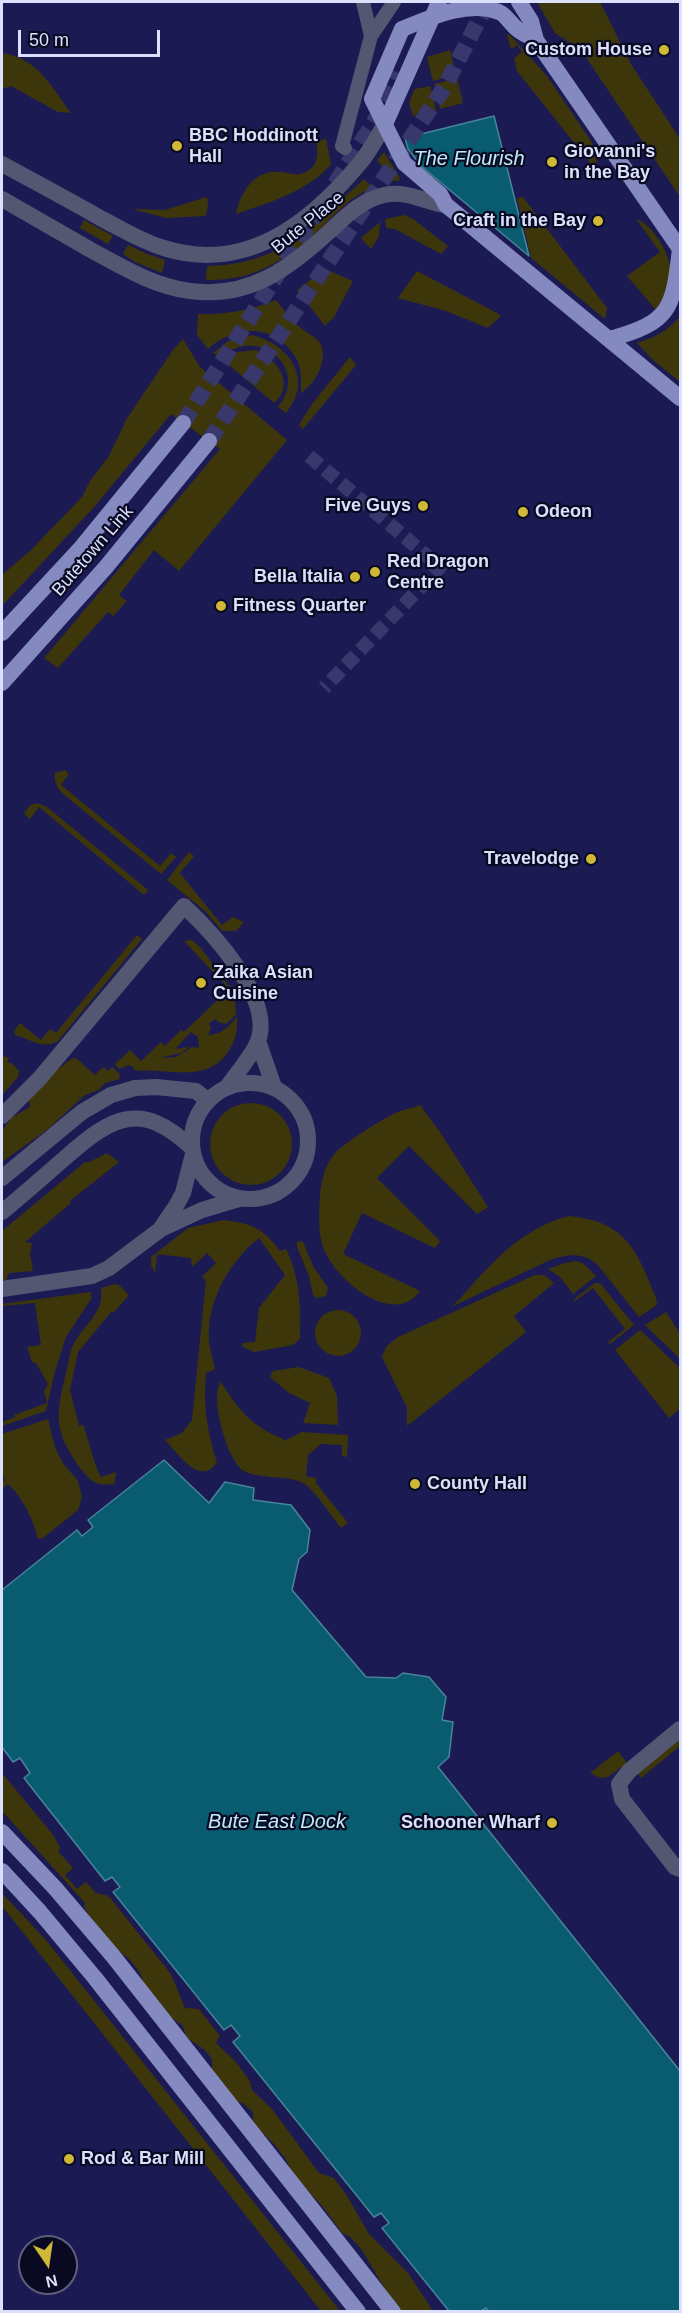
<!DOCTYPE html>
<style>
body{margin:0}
#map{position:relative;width:682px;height:2313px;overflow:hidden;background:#1c1a53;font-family:Helvetica,sans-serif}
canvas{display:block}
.frame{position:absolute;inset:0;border:3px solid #dbe0fd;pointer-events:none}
.north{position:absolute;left:18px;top:2235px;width:60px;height:60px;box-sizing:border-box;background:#090922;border:2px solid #5d5f7a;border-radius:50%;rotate:167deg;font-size:16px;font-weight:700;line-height:24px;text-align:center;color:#dbe0fd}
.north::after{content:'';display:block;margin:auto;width:21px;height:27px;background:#cfb837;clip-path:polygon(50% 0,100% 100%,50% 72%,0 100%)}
.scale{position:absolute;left:18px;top:30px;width:142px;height:27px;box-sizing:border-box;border:3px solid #dbe0fd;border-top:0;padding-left:8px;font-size:18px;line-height:21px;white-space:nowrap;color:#dbe0fd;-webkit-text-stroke:4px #090922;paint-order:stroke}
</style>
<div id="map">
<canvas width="682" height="2313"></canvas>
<div class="frame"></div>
<div class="north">N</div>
<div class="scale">50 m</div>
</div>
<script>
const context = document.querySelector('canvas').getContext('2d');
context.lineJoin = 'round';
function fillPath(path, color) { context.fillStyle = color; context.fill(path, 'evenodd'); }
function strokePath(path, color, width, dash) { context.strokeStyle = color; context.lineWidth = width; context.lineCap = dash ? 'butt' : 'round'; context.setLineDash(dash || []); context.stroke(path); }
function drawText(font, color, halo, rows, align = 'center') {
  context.font = font + ' Helvetica,sans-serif'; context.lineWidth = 4.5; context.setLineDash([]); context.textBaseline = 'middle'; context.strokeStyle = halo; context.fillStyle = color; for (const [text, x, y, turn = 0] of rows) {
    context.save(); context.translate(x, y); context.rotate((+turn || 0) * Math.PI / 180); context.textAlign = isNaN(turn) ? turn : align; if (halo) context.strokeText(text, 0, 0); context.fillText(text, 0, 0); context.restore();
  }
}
fillPath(new Path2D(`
 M537 2H600L631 64 680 139V197L581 50 555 33Z
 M509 34 547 76 591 141 595 148 597 166 595 169 517 71 514 58 522 52 517 45 511 49 507 35Z
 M450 50 456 75 433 81 427 57Z
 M2 53C39 59 50 85 71 113L58 112 11 86 2 89Z
 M457 78 463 103 440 109 434 84Z
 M430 86 436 110 413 116 409 102 415 89Z
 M326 139 331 164C309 191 268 203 236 214 240 193 254 169 280 172 286 172 292 175 299 174 316 172 320 156 316 141Z
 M384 152 400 178 398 181H392L377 160Z
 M364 179 373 188C352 195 337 212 322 227 289 259 252 282 206 280L207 266C281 265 313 225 364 179Z
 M207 197 208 204 206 216 166 218 132 209 165 210Z
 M523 197 607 308 605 319 531 258 517 198Z
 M404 215 413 219 448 246 441 254 395 229 386 228 385 219Z
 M636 219C657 226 679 268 669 290 667 297 660 304 656 310L627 276 660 252Z
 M84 220 113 236 108 244 80 228Z
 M380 222 379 236 371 249 361 238Z
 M128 245 147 254 165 260 162 273 135 262 123 254Z
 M325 269 353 281 334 317 325 326 297 290Z
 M417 271 497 313 501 316 488 328 446 311 398 298Z
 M276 300C284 310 291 320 301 328 307 333 316 337 320 343 329 360 315 384 301 393 301 382 302 370 297 360 277 323 236 324 208 349L197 335 198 314C225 315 251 310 276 300Z
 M680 316V382L653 360 637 343C656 337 668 331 680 316Z
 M251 335C288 343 315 379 286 413L278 407C311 368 257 324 220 358L213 353 228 341Z
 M183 339 200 367 287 440 179 571 154 550 119 595 127 601 113 616 108 612 58 668 44 658 220 449 171 414 95 506 2 606V575L31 550 82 497 90 481 109 456 126 420 173 350Z
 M256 350C277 358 296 385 274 403L224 361 237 352Z
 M350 357 356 365 303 429 299 425 312 404Z
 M65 770 69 774 61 785 160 866 171 853 176 857 161 874 62 793C56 786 54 781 55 773Z
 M38 803 47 807 148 890 144 895 39 807 30 819 24 814 30 805Z
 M189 852 194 856 180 873 222 925 233 917 244 922 236 931H222L206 912 167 880Z
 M137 935 142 939 57 1042C41 1049 30 1039 15 1035L14 1031 20 1023 41 1040 50 1029 56 1033Z
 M192 940 201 948 228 985 238 989 239 995 235 1001 236 1015 226 1024 218 1022 216 1019 209 1023 211 1029 208 1035C222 1034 229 1027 237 1016 238 1029 236 1040 228 1052 206 1084 169 1068 136 1071L130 1065 119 1069 115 1064 130 1050 141 1061 161 1042 165 1046 181 1030 184 1032 229 989 184 941ZM191 1032 198 1037 199 1048 192 1047 176 1057 159 1058 181 1053 189 1047 175 1049Z
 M2 1055 9 1058 7 1062 12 1063 19 1071 18 1077 2 1095Z
 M73 1058 77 1059 95 1075 103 1067 108 1071 112 1067 119 1073 120 1079 105 1083 99 1090 85 1095 48 1129 2 1162V1130L12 1117 30 1107 29 1099C42 1084 56 1069 73 1058Z
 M210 1144a41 41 0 1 1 82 0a41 41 0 1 1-82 0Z
 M420 1105 440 1132 488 1207 477 1214 409 1146 377 1178 440 1241 435 1248 362 1213 343 1254 420 1291C392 1330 330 1275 322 1244 318 1228 319 1210 320 1194 322 1178 325 1164 336 1152 345 1143 386 1116 398 1112 405 1109 413 1108 420 1105Z
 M107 1153 119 1162 70 1201 71 1203 25 1242 32 1243 30 1254 33 1271 9 1273 6 1280 2 1281V1231L85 1162H89Z
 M569 1216C613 1220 632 1238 648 1279 651 1287 657 1297 657 1305L639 1317 597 1264C582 1252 568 1254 550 1260L451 1307C465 1295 474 1281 487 1269 509 1245 537 1224 569 1216Z
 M224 1220C253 1224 263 1228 280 1251L286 1249C300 1278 301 1306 300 1339L293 1345 254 1352 243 1347 242 1343 255 1342 259 1308 285 1275 259 1238C230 1261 206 1301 209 1341 210 1350 213 1360 215 1369L206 1373C203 1405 207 1432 217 1462 200 1488 178 1453 165 1440L182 1433 192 1420 206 1280 202 1277 216 1263 207 1253 192 1267 191 1258 157 1254 155 1273 151 1265V1257L188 1228Z
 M300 1241 303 1242 313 1266 328 1288 326 1296 316 1298 313 1295 309 1276 297 1247V1242Z
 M576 1261 584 1264 596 1276 573 1294 560 1277 548 1269 565 1263Z
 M535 1275H544L554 1283 514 1316 526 1332 407 1426V1408L382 1357 386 1347 398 1337Z
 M595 1283H600L634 1325 610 1344 608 1342 625 1329 593 1288 575 1301 574 1299Z
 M115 1284 119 1285 129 1295 113 1313 111 1312 78 1352 70 1390 79 1426 83 1425C90 1444 92 1459 101 1477L116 1472 115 1483C98 1488 90 1481 80 1468 55 1432 55 1419 65 1377 68 1366 69 1355 73 1345 83 1325 105 1313 101 1288Z
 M91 1292V1299L66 1337 54 1375 46 1411 2 1426V1422L15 1417 14 1415 47 1403 44 1391 48 1384 36 1363 32 1362 27 1347 41 1345 35 1303 2 1306V1304Z
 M315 1333a23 23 0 1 1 46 0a23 23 0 1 1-46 0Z
 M666 1312 680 1334V1359L645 1325Z
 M640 1330 680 1368V1409L669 1418 615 1350Z
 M299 1367 329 1378 337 1396 338 1425 303 1423 310 1403 289 1393 270 1377 273 1371Z
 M221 1382C237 1408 253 1428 282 1438L284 1441 302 1432 348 1435 347 1457 342 1456V1445L321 1444 308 1455 306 1476 316 1478V1483L348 1523 341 1528C330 1515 319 1496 306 1485 293 1474 260 1480 244 1471 227 1462 209 1394 221 1382Z
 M48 1419 55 1448 63 1463 78 1481 82 1497 78 1510 43 1538 38 1539C33 1519 23 1498 8 1484L2 1489V1482L5 1480 2 1474V1434Z
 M680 1739V1746L641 1778 637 1773Z
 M618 1751 627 1763 608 1777 601 1778 590 1773Z
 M2 1773 54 1836 60 1848 58 1851 73 1868 65 1875 77 1889 86 1882 96 1893 106 1895 111 1899 171 1974 185 2008 199 2009 220 2036 216 2043 236 2062 250 2081 252 2090 272 2109 319 2173 334 2178 346 2194 369 2234 408 2273 433 2311H398L362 2250 350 2237 342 2233 323 2207 294 2176 285 2158 274 2144 253 2124V2112L244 2104 231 2099 212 2071V2059L205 2050 187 2038 182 2025 166 2014 147 1991 139 1971 129 1959 108 1942 92 1923 84 1906 85 1903 2 1811Z
 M2 1893 46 1940 340 2311H321L2 1906Z`), '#3e360b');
const water = new Path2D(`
 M494 116 529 256 422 167 408 149 405 138Z
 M164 1460 209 1503 225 1482 254 1488 253 1500 291 1505 310 1530 307 1552 299 1559 292 1590 366 1677 396 1678 403 1673 429 1677 446 1697 442 1720 453 1722 449 1757 438 1767 680 2071V2311L489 2312 486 2308 481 2311H449L382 2228 389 2223 381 2213 374 2217 233 2042 240 2036 231 2025 224 2030 113 1892 120 1887 112 1877 105 1881 24 1778 30 1773 20 1758 13 1762 2 1747V1590L77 1530 82 1536 93 1527 88 1520Z`);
fillPath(water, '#095c6f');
strokePath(water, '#48849a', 1.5);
strokePath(new Path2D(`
 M309 456 440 567 324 688`), '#39386c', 14, [14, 7]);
strokePath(new Path2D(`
 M335 184 377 117 400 74
 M183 423 321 206
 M209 441 444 88 488 2`), '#39386c', 16, [16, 8]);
strokePath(new Path2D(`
 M363 2 371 36
 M345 148 342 146 371 36 394 2`), '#545772', 14);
strokePath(new Path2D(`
 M2 164C35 182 69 200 102 219 122 229 142 242 164 248 246 274 310 223 360 163 370 151 377 137 385 124
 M2 199C31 216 60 232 89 249 122 267 153 286 190 291 250 299 290 268 331 230 347 215 362 200 384 195 408 190 423 202 446 205
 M258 1041 274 1087
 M192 1141a58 58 0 1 1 116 0a58 58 0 1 1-116 0Z
 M2 1116 40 1078 184 906C212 932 274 999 258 1041 252 1056 236 1074 227 1087
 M2 1178 82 1112 111 1095 135 1088 156 1087 196 1091 208 1101
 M2 1212C23 1195 44 1176 65 1158 112 1116 141 1100 192 1148
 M161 1228 176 1206 183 1193 193 1154
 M2 1289 92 1276 109 1268 161 1229 202 1210 239 1199
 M680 1729 629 1771 619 1784 622 1799 675 1867 680 1869`), '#545772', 16);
strokePath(new Path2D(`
 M519 2 531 21 536 40
 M385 124 439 2
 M680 249 536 40C529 36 521 33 516 28 510 23 506 15 499 12 469 0 431 17 402 29L372 99 404 163 440 194 446 205 680 398
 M610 339C671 322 673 309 680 249
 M2 633 80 549 183 423
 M2 683 106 567 209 441
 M2 1832 55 1888 113 1956 393 2312
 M2 1871 40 1912 95 1978 358 2312`), '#848ac0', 16);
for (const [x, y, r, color] of [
 [664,50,6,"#cfb837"],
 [177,146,6,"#cfb837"],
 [552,162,6,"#cfb837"],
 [598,221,6,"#cfb837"],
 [423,506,6,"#cfb837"],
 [523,512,6,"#cfb837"],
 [375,572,6,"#cfb837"],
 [355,577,6,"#cfb837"],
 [221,606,6,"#cfb837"],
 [591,859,6,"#cfb837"],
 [201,983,6,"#cfb837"],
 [415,1484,6,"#cfb837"],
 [552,1823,6,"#cfb837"],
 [69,2159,6,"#cfb837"]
]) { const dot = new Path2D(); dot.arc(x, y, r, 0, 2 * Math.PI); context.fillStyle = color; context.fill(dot); strokePath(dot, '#090922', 2); }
drawText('bold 18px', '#dbe0fd', '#090922', [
 ["Custom House",652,50,"right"],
 ["BBC Hoddinott",189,136],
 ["Hall",189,157],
 ["Giovanni's",564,152],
 ["in the Bay",564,173],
 ["Craft in the Bay",586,221,"right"],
 ["Five Guys",411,506,"right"],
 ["Odeon",535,512],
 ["Red Dragon",387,562],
 ["Centre",387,583],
 ["Bella Italia",343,577,"right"],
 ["Fitness Quarter",233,606],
 ["Travelodge",579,859,"right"],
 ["Zaika Asian",213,973],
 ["Cuisine",213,994],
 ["County Hall",427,1484],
 ["Schooner Wharf",540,1823,"right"],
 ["Rod & Bar Mill",81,2159]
], 'left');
drawText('18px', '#dbe0fd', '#090922', [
 ["Bute Place",308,223,-39],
 ["Butetown Link",93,551,-49]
]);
drawText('italic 20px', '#beebfa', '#090922', [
 ["The Flourish",469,159],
 ["Bute East Dock",277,1822]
]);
</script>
